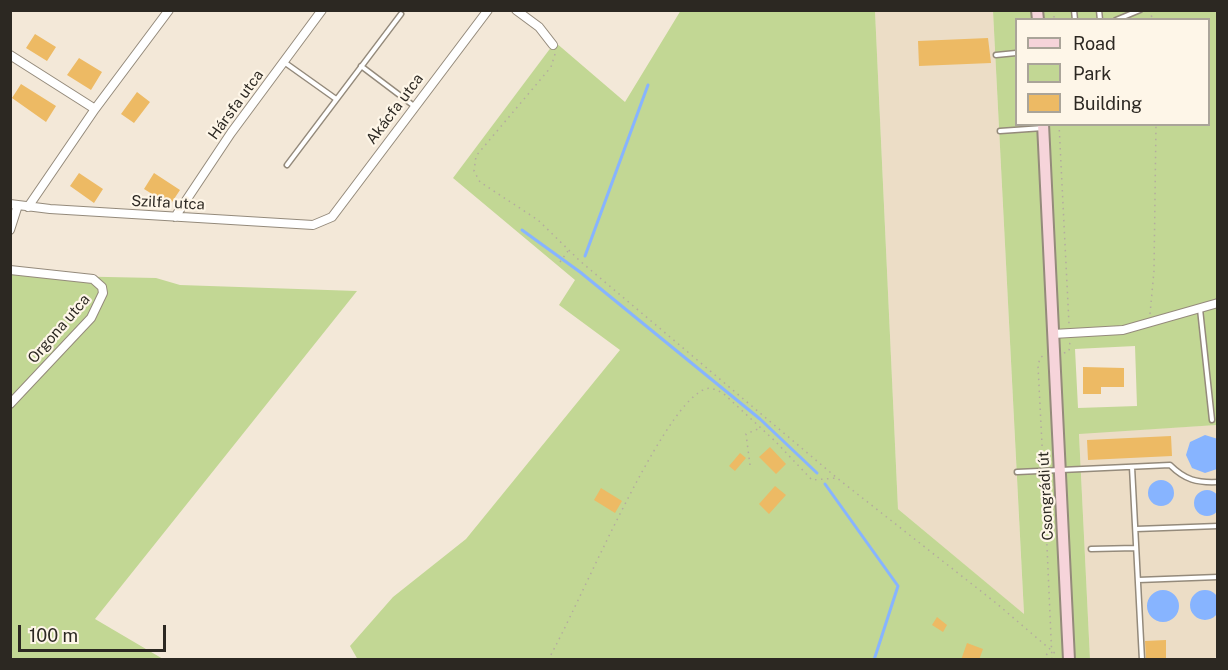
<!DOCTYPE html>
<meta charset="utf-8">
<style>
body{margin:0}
#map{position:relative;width:1228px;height:670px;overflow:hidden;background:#f3e8d8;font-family:"Public Sans",sans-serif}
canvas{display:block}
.frame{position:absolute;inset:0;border:12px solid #2c2822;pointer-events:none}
.legend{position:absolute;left:1015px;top:18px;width:195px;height:108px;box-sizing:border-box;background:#fef6e8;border:2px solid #aaa499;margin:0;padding:8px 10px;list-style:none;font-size:18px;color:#2c2822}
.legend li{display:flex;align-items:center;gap:12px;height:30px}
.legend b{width:30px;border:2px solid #aaa499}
.scale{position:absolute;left:18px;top:625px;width:148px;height:27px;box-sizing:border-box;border:3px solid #2c2822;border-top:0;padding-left:8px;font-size:18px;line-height:21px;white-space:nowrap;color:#2c2822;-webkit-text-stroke:4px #fef6e8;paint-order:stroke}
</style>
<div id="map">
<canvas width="1228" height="670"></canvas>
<div class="frame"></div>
<ul class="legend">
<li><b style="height:8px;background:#f6d4da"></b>Road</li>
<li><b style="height:16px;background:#c2d794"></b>Park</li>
<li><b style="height:16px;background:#edba64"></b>Building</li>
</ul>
<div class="scale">100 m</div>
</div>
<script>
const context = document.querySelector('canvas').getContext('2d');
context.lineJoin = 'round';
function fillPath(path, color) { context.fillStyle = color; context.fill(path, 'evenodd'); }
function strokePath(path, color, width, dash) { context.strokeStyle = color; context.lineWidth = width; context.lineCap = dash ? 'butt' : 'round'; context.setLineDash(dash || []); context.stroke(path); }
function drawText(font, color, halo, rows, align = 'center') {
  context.font = font + ' "Public Sans",sans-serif'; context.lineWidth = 4.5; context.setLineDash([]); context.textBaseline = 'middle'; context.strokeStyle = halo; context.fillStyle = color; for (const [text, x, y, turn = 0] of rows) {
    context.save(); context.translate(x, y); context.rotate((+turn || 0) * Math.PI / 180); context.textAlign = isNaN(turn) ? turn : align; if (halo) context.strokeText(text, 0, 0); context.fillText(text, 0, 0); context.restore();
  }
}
fillPath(new Path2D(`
 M875 11H993L1024 615 898 509Z
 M1217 425 1218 653 1214 659H1090L1079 433Z`), '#ecddc6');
fillPath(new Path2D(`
 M681 10 875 11 898 509 1024 614 993 11H1217V425L1079 434 1090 659 358 660 350 646 393 597 466 539 620 350 559 305 575 280 453 178 555 42 625 102ZM1016 20H1208V124H1016ZM1135 346 1137 406 1078 408 1075 349Z
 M11 275 156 278 180 285 357 291 95 619 163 659 11 660Z`), '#c2d794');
fillPath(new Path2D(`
 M1205 435 1218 439 1217 469 1205 473 1192 468 1186 455 1190 442Z
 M1148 493a13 13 0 1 1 26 0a13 13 0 1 1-26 0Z
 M1194 503a13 13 0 1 1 26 0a13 13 0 1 1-26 0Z
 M1190 605a15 15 0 1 1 30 0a15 15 0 1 1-30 0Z
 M1147 606a16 16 0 1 1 32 0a16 16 0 1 1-32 0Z`), '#87b4ff');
strokePath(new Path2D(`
 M522 230 580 272 760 419 817 473
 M585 256 648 85
 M825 484 898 586 874 660`), '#87b4ff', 3);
fillPath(new Path2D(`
 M35 34 56 47 47 61 26 48Z
 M988 38 991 63 919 66 918 41Z
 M79 58 102 72 91 90 67 75Z
 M21 84 56 106 46 122 12 98Z
 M137 92 150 102 134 123 121 114Z
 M79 173 103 189 94 203 70 186Z
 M154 173 180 190 170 205 144 189Z
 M1083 367 1124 368V387H1101V394H1083Z
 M1171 436 1172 456 1088 460 1087 440Z
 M770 447 786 464 776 474 759 457Z
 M740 453 746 458 735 471 729 466Z
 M775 486 786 495 769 514 759 504Z
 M601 488 622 501 615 513 594 500Z
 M937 617 947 625 943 632 932 625Z
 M1166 640V660H1146L1145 641Z
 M967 643 983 649 979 660H961Z`), '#edba64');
const service = new Path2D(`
 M1074 10 1075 20
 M1099 10 1100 20
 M1116 20 1140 10
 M996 55 1016 53
 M284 62 336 99
 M361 66 414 106
 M1000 131 1043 128
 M287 165 401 14
 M1200 309 1212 420
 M1132 467 1142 660
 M1017 472 1170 465C1185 480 1197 483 1218 482
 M1136 529 1218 526
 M1091 549 1136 548
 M1138 580 1218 577`);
const minor = new Path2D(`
 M516 10 539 27 553 45
 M10 55 95 109
 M10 204 50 209 313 225 332 217 488 10
 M28 207 95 109 169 10
 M175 217 231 133 322 10
 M10 230 18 205
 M10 270 93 279 102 287 103 293 91 318 10 404
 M1053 334 1123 330 1218 303`);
const secondary = new Path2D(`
 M1037 10 1038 20
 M1043 124 1069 660`);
strokePath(service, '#948a7b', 7);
strokePath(minor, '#948a7b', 10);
strokePath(secondary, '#948a7b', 14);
strokePath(new Path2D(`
 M1054 10V20
 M1149 10 1153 20
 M555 54 551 67 476 156 474 171 480 182 538 220 580 261 837 478 996 603 1058 656
 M1059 124 1069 324
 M560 262 568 251
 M1150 314 1154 271 1156 124
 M1064 353 1069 351 1070 341
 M1043 464 1038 366 1040 358 1044 355
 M750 465 746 434 758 429
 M1044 478 1052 660
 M548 660C578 608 659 411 703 390 710 386 717 390 724 394L775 441 812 480 836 478
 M1043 660 1049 651`), '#b4ab9f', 1.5, [1.5, 4.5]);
strokePath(service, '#fff', 4);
strokePath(minor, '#fff', 8);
strokePath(secondary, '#f6d4da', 10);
drawText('15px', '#2c2822', '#fef6e8', [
 ["Hársfa utca",236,105,-54],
 ["Akácfa utca",395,109,-53],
 ["Szilfa utca",168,203,3],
 ["Orgona utca",59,329,-49],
 ["Csongrádi út",1046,496,-93]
]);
</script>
